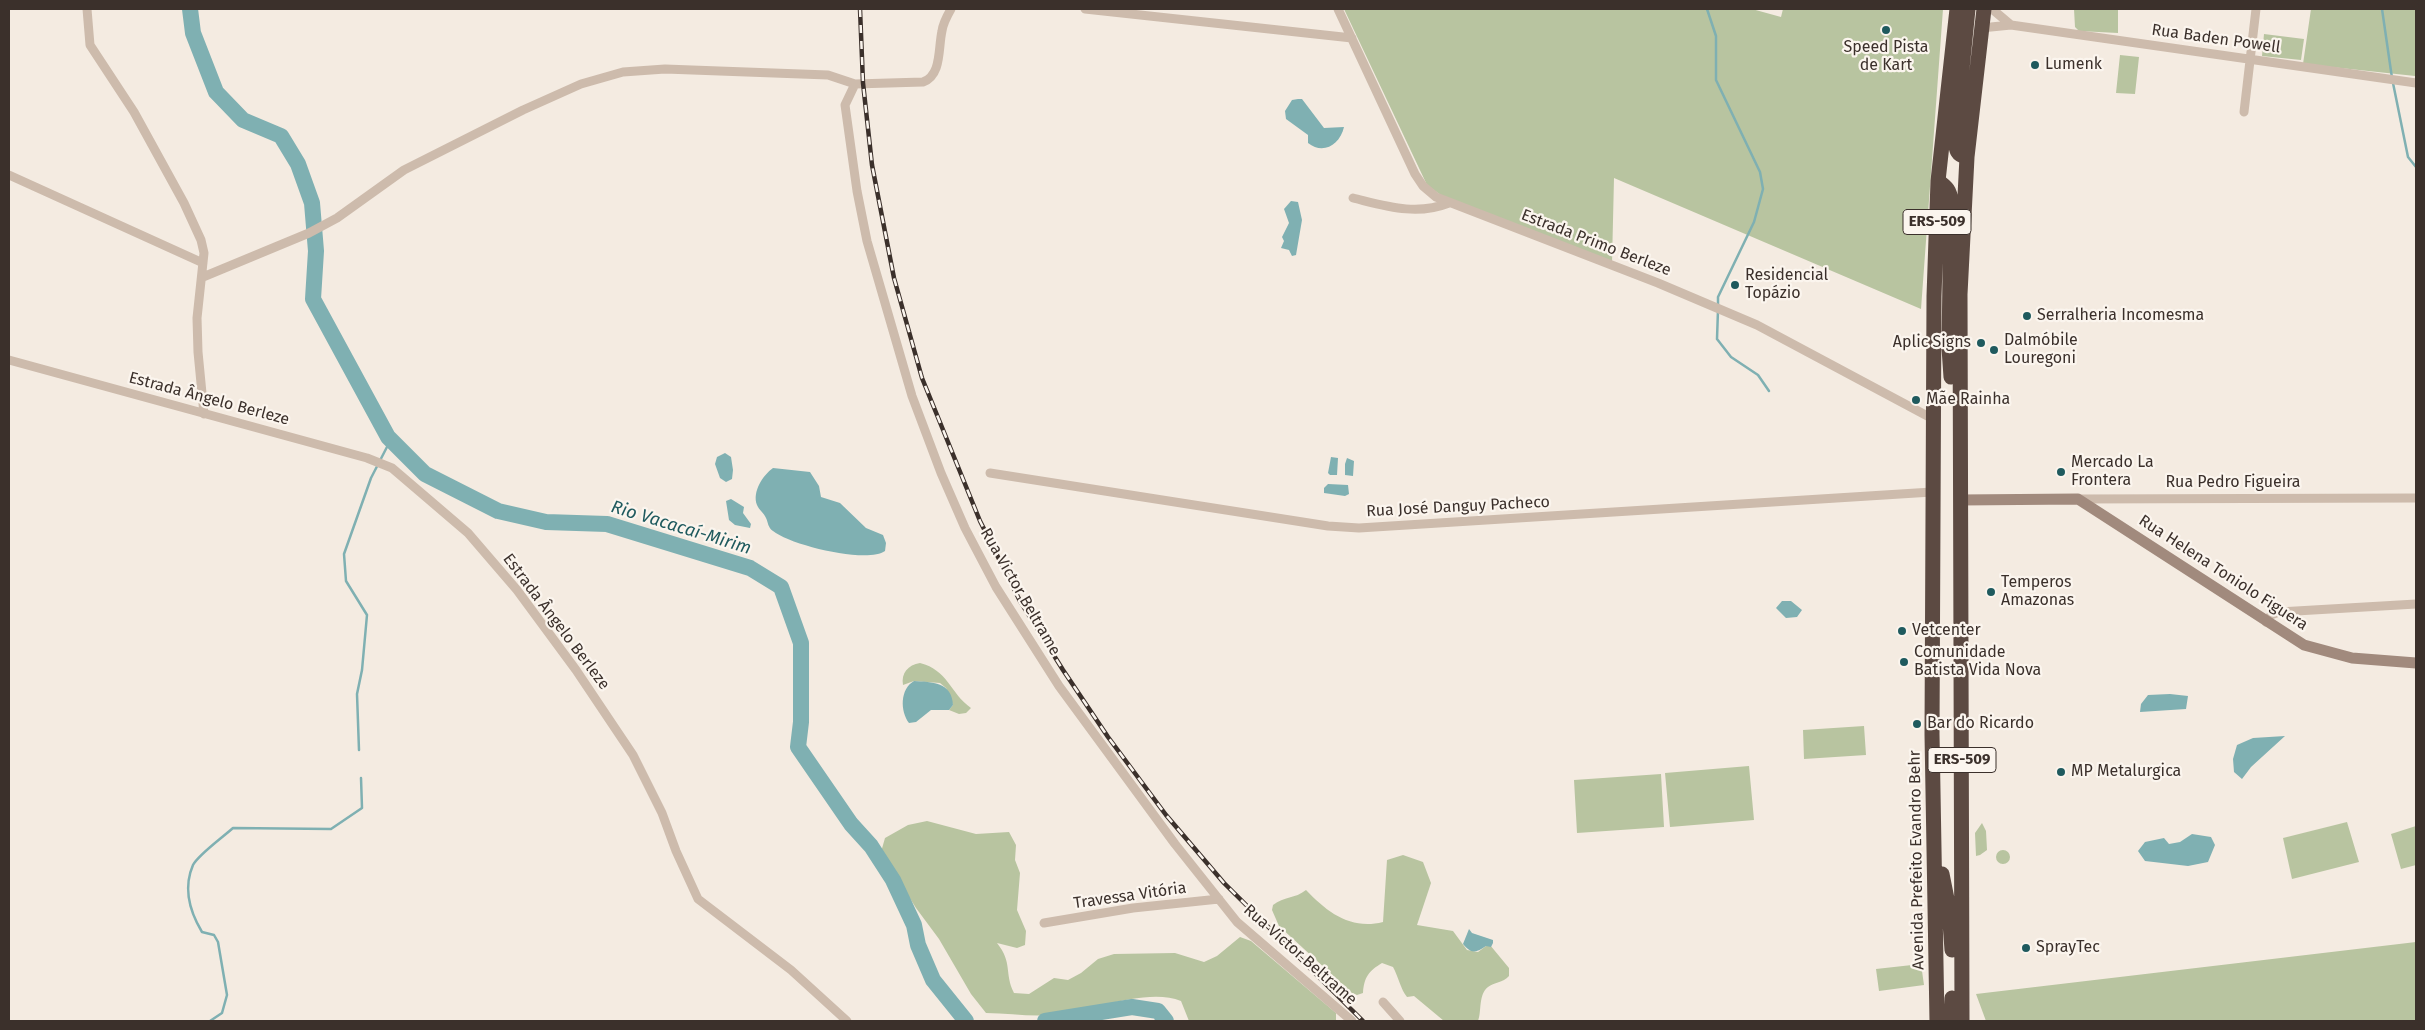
<!DOCTYPE html>
<meta charset="utf-8">
<style>
body{margin:0}
#map{position:relative;width:2425px;height:1030px;overflow:hidden;background:#f4ebe1;font-family:"Fira Sans",sans-serif}
canvas{display:block}
.frame{position:absolute;inset:0;border:10px solid #3b302b;pointer-events:none}
</style>
<div id="map">
<canvas width="2425" height="1030"></canvas>
<div class="frame"></div>
</div>
<script>
const context = document.querySelector('canvas').getContext('2d');
context.lineJoin = 'round';
function fillPath(path, color) { context.fillStyle = color; context.fill(path, 'evenodd'); }
function strokePath(path, color, width, dash) { context.strokeStyle = color; context.lineWidth = width; context.lineCap = dash ? 'butt' : 'round'; context.setLineDash(dash || []); context.stroke(path); }
function drawText(font, color, halo, rows, align = 'center') {
  context.font = font + ' "Fira Sans",sans-serif'; context.lineWidth = 4.5; context.setLineDash([]); context.textBaseline = 'middle'; context.strokeStyle = halo; context.fillStyle = color; for (const [text, x, y, turn = 0] of rows) {
    context.save(); context.translate(x, y); context.rotate((+turn || 0) * Math.PI / 180); context.textAlign = isNaN(turn) ? turn : align; if (halo) context.strokeText(text, 0, 0); context.fillText(text, 0, 0); context.restore();
  }
}
fillPath(new Path2D(`
 M1344 9H1752L1781 17 1783 9H1943L1921 309 1614 178 1612 263 1442 196 1427 185Z
 M2074 9H2118V33L2079 31 2075 27Z
 M2311 9H2416L2415 76 2303 64Z
 M2264 34 2304 39 2301 60 2262 56Z
 M2120 55 2139 57 2135 94 2116 93Z
 M920 663C948 670 950 693 971 708L966 713 959 714 949 710 953 705 946 688 940 683 914 681 903 685C901 673 908 665 920 663Z
 M1864 726 1866 755 1804 759 1803 730Z
 M1749 766 1754 820 1670 827 1665 773Z
 M1661 774 1664 827 1577 833 1574 780Z
 M927 821 976 834 1009 832 1016 845 1015 860 1020 873 1017 910 1026 931 1025 945 1017 948 997 943C1013 963 1004 973 1014 993L1029 994 1054 978 1068 980 1081 973 1098 959 1114 954 1175 953 1204 962 1217 956 1240 937 1251 941 1336 1013V1020L1189 1021 1181 1001C1147 987 1089 1012 1052 1015 1030 1017 1008 1013 986 1013L971 994 939 939 916 908 881 852 885 838 908 825Z
 M2347 822 2359 862 2292 879 2283 838Z
 M1982 823 1986 831 1987 850 1980 855 1976 856 1975 833Z
 M2416 826V865L2401 869 2391 834Z
 M1996 857a7 7 0 1 1 14 0a7 7 0 1 1-14 0Z
 M1403 855 1423 862 1431 883 1417 925 1453 931 1467 950 1478 952 1486 946 1490 945 1509 968V976C1503 983 1494 982 1488 987 1478 995 1482 1011 1478 1021H1444L1414 996 1407 997C1401 990 1398 976 1393 967L1382 963C1369 971 1364 977 1363 993L1357 995 1352 993 1279 926 1272 910 1273 905C1284 896 1295 899 1306 890 1328 913 1351 930 1383 922L1387 860Z
 M2416 942V1021H1986L1976 994Z
 M1921 964 1924 985 1879 991 1876 969Z`), '#b8c4a0');
fillPath(new Path2D(`
 M1298 99H1302L1324 128 1344 127C1340 145 1323 155 1308 143V135L1286 119 1285 111 1292 100Z
 M1291 201 1298 202 1302 220 1296 255 1292 256 1289 250 1281 248 1284 241 1282 237 1289 223 1284 209Z
 M725 453 731 457 733 470 732 479 726 482 720 478 715 464 717 457Z
 M1331 457 1338 458 1337 475H1330L1328 473Z
 M1347 458 1354 461 1353 476 1345 475V464Z
 M773 468 810 472 819 486 821 497 840 503 866 528 883 535 886 543 885 551C867 564 790 545 773 531 768 528 768 522 766 518 764 513 759 510 757 505 752 492 763 475 773 468Z
 M1328 484 1348 485 1349 494 1345 496 1324 493V488Z
 M731 499 744 507 743 513 751 524 750 528 735 525 729 520 726 501Z
 M1782 601H1791L1802 610 1797 617 1786 618 1776 608Z
 M914 681C932 682 952 682 953 705L949 710H931L916 722 909 723C900 711 900 689 914 681Z
 M2170 694 2188 696 2186 709 2140 712 2141 704 2148 695Z
 M2285 736 2251 767 2242 779 2234 772 2233 759 2237 745 2253 738Z
 M2192 834 2211 837 2215 845 2208 862 2188 866 2145 861 2138 851 2145 842 2164 838 2169 844 2180 842Z
 M1469 929 1472 933 1493 940V943L1491 947 1486 946C1476 953 1471 954 1463 944Z`), '#7fb0b2');
strokePath(new Path2D(`
 M1707 9 1716 36V80L1760 172 1763 189 1754 222 1718 297V305
 M2382 9 2392 78
 M2393 83 2408 157 2416 167
 M1718 310 1717 339 1731 357 1758 375 1769 391
 M359 750 357 694 362 670 367 615 346 581 344 554 371 478 388 445V437
 M210 1021 222 1013 227 995 218 942 214 935 202 932C190 912 183 888 193 865 198 855 223 837 233 828L331 829 362 808 361 778`), '#7fb0b2', 2.5);
strokePath(new Path2D(`
 M190 9 193 33 216 92 243 120 281 136 298 164 312 203 316 251 313 299 388 437 425 474 498 511 546 522 607 524 750 568 781 587 801 643V722L798 747 851 824 871 846 893 880 914 925 918 945 933 980 966 1021
 M1045 1021 1132 1007 1158 1011 1166 1021`), '#7fb0b2', 16);
strokePath(new Path2D(`
 M87 9 90 45 134 112 184 203 201 240 204 253 197 318 198 352 204 414
 M1085 9 1352 38
 M1338 9 1415 174 1423 186 1436 197 1658 283 1757 325 1933 419
 M1992 9 2011 25
 M1981 28 2011 25 2416 83
 M855 84 845 105 857 191 867 241 912 396 941 473 965 528 996 587 1059 686 1175 844 1237 922 1352 1021
 M2244 112 2256 9
 M9 175 203 263
 M1353 198C1386 206 1416 216 1449 203
 M203 277 309 233 337 218 404 170 523 110 581 84 623 72 665 69 828 75 855 84 923 82C942 75 938 48 942 31 943 23 947 16 951 9
 M9 360 367 458 392 468 468 533 517 590 576 670 633 755 662 813 676 851 698 899 791 970 847 1021
 M990 473 1328 526 1359 528 1932 492
 M2079 499 2416 498
 M2266 622 2271 615 2279 612 2416 604
 M1044 923 1133 908 1219 899
 M1383 1002 1400 1021`), '#cdbbac', 9);
strokePath(new Path2D(`
 M1960 500 2078 499 2304 645 2352 658 2416 663`), '#a18a7d', 11);
strokePath(new Path2D(`
 M1967 157C1956 155 1956 149 1955 139L1968 9
 M1938 181C1947 187 1950 191 1951 201L1949 348 1951 377
 M1942 874 1949 909 1952 950
 M1937 1021 1932 734 1934 296 1938 181 1957 9
 M1951 1021 1952 998
 M1962 1021 1960 294 1967 157 1984 9`), '#5c4a42', 15);
const rail = new Path2D(`
 M860 9 863 83 872 165 894 278 922 378 980 521 1020 601 1063 670 1108 737 1166 815 1224 883 1363 1021`);
strokePath(rail, '#3b302b', 4.5);
strokePath(rail, '#fbf5ee', 2.5, [8]);
for (const [x, y, r, color] of [
 [1886,30,5,"#1f5a5e"],
 [2035,65,5,"#1f5a5e"],
 [1735,285,5,"#1f5a5e"],
 [2027,316,5,"#1f5a5e"],
 [1981,343,5,"#1f5a5e"],
 [1994,350,5,"#1f5a5e"],
 [1916,400,5,"#1f5a5e"],
 [2061,472,5,"#1f5a5e"],
 [1991,592,5,"#1f5a5e"],
 [1902,631,5,"#1f5a5e"],
 [1904,662,5,"#1f5a5e"],
 [1917,724,5,"#1f5a5e"],
 [2061,772,5,"#1f5a5e"],
 [2026,948,5,"#1f5a5e"]
]) { const dot = new Path2D(); dot.arc(x, y, r, 0, 2 * Math.PI); context.fillStyle = color; context.fill(dot); strokePath(dot, '#fbf5ee', 2); }
for (const [x, y, w] of [
 [1937,222,68],
 [1962,760,68]
]) { const box = new Path2D(); box.roundRect(x - w / 2, y - 12.5, w, 25, 4); context.fillStyle = '#fbf5ee'; context.fill(box); strokePath(box, '#3b302b', 1); }
drawText('bold 15px', '#3b302b', null, [
 ["ERS-509",1937,222],
 ["ERS-509",1962,760]
]);
drawText('16px', '#3b302b', '#fbf5ee', [
 ["Rua Baden Powell",2216,39,8],
 ["Estrada Primo Berleze",1596,243,21],
 ["Estrada Ângelo Berleze",209,399,15],
 ["Rua Pedro Figueira",2233,483],
 ["Rua José Danguy Pacheco",1458,507,-3],
 ["Rua Helena Toniolo Figuera",2223,573,33],
 ["Rua Victor Beltrame",1020,592,60],
 ["Estrada Ângelo Berleze",556,622,53],
 ["Avenida Prefeito Evandro Behr",1917,860,-91],
 ["Travessa Vitória",1130,896,-8],
 ["Rua Victor Beltrame",1300,955,41]
]);
drawText('16px', '#3b302b', '#fbf5ee', [
 ["Speed Pista",1886,48,"center"],
 ["de Kart",1886,66,"center"],
 ["Lumenk",2045,65],
 ["Residencial",1745,276],
 ["Topázio",1745,294],
 ["Serralheria Incomesma",2037,316],
 ["Dalmóbile",2004,341],
 ["Louregoni",2004,359],
 ["Aplic Signs",1971,343,"right"],
 ["Mãe Rainha",1926,400],
 ["Mercado La",2071,463],
 ["Frontera",2071,481],
 ["Temperos",2001,583],
 ["Amazonas",2001,601],
 ["Vetcenter",1912,631],
 ["Comunidade",1914,653],
 ["Batista Vida Nova",1914,671],
 ["Bar do Ricardo",1927,724],
 ["MP Metalurgica",2071,772],
 ["SprayTec",2036,948]
], 'left');
drawText('italic 18px', '#1f5a5e', '#fbf5ee', [
 ["Rio Vacacaí-Mirim",681,528,17]
]);
</script>
